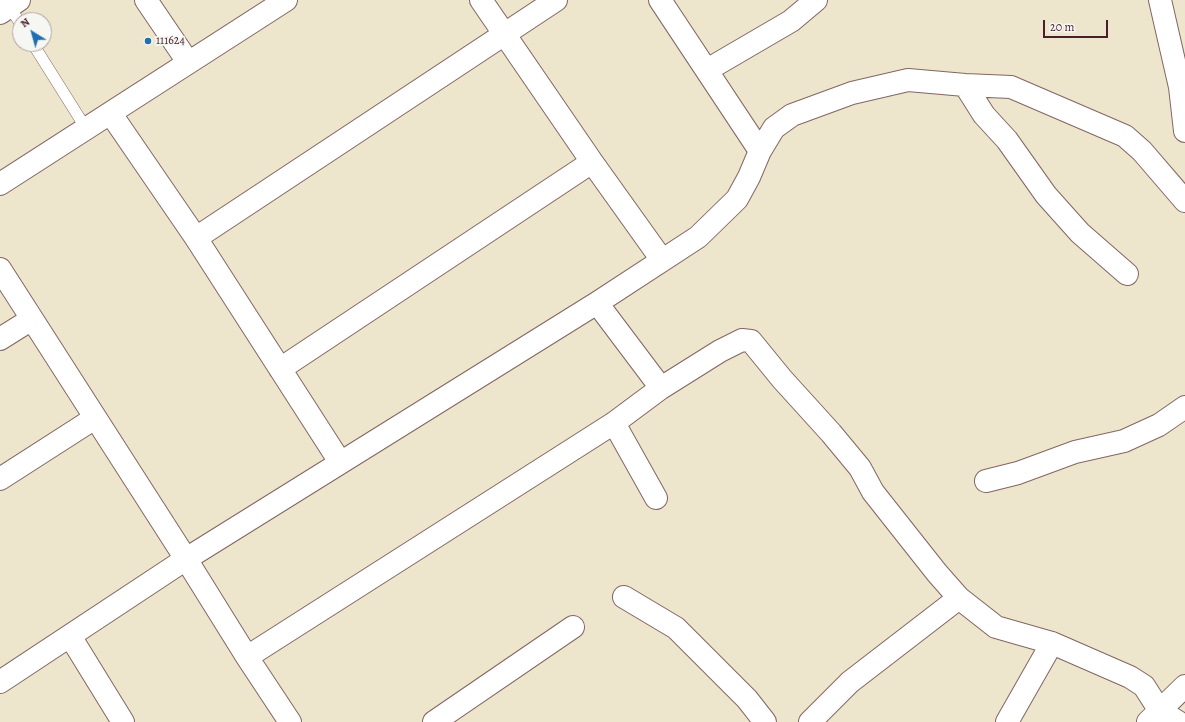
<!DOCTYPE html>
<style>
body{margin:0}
#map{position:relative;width:1185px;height:722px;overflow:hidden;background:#ede6cc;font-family:Alegreya,serif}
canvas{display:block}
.north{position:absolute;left:12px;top:12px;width:40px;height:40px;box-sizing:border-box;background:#f6f6f2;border:1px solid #b1a0a2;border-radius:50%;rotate:323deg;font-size:11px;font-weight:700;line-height:16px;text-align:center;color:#4a1f2b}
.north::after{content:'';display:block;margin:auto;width:14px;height:18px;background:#1f6fb2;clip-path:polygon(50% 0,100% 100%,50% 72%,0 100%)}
.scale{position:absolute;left:1043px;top:20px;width:65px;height:18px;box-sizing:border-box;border:2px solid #4a1f2b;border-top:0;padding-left:5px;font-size:12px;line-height:14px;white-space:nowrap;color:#4a1f2b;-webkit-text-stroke:3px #f6f6f2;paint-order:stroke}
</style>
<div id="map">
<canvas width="1185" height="722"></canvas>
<div class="north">N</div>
<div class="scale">20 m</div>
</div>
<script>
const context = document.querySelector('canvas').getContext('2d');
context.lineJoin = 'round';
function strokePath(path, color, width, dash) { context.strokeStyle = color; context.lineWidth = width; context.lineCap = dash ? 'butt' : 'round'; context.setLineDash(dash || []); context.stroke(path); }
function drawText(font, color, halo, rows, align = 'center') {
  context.font = font + ' Alegreya,serif'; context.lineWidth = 3.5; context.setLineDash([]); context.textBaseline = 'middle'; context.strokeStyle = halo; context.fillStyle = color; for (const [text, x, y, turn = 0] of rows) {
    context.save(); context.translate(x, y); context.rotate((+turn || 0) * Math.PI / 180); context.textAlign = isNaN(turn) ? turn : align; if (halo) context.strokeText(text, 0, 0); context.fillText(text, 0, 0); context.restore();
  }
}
const lane = new Path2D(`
 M9 6 20 23
 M33 44 87 130`);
const street = new Path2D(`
 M146 0 188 62
 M481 0 592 162 662 260
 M660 0 760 151
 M1160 0 1180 87 1185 131
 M0 13 19 0
 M707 70 791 21 816 0
 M965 85 984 115 1007 140 1046 195 1080 233 1127 274
 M111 114 196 238 340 462
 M0 184 286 0
 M196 238 556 0
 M0 269 186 559 247 657 290 722
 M0 339 32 319
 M280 369 592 162
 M661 388 720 351 742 340 751 341 782 379 831 433 860 468 873 492 937 573 959 598 996 627 1052 643 1130 677 1144 686 1160 711 1178 722
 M614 423 656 498
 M0 479 95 418
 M986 481 1018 473 1075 452 1124 441 1159 425 1185 407
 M624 597 676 628 747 699 765 722
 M70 636 123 722
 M247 657 614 423 661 388 597 303
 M0 682 186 559 597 303 698 237 737 199 749 177 760 151 774 128 792 115 852 93 908 80 965 85 1011 87 1125 136 1142 151 1185 201
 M434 722 573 627
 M810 722 850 682 959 598
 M1007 722 1052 643
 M1148 722 1185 686`);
strokePath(lane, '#836563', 12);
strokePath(street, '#836563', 24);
strokePath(lane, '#fff', 11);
strokePath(street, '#fff', 22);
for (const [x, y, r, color] of [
 [148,41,4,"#1f6fb2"]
]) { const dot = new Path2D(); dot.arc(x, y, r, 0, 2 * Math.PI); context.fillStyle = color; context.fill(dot); strokePath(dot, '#f6f6f2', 1.5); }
drawText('12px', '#4a1f2b', '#f6f6f2', [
 ["111624",156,41]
], 'left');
</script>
